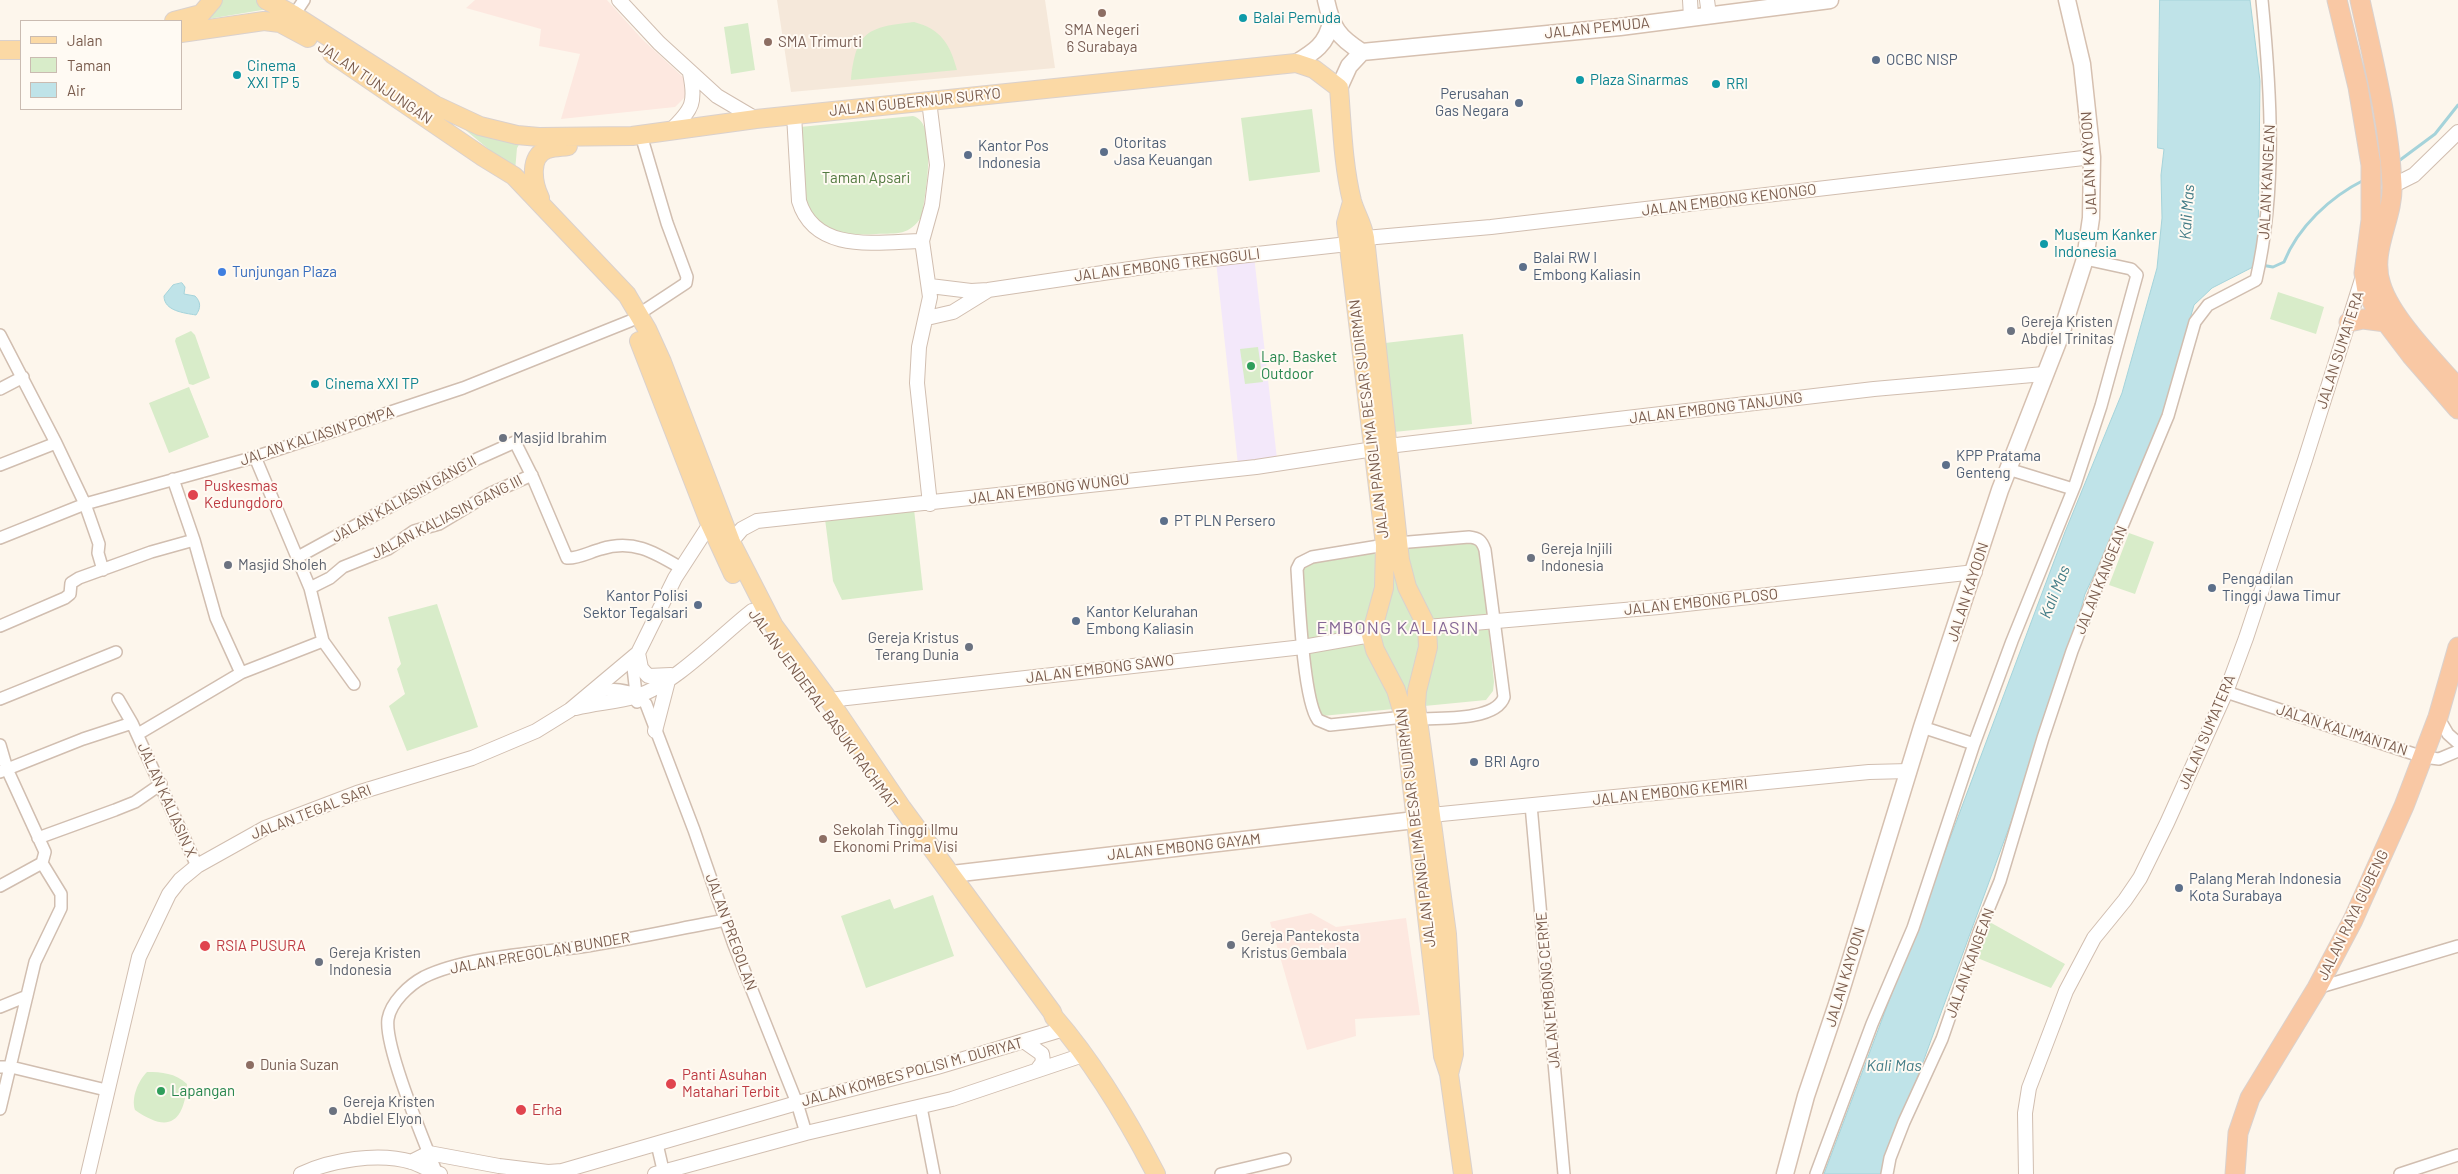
<!DOCTYPE html>
<style>
body{margin:0}
#map{position:relative;width:2458px;height:1174px;overflow:hidden;background:#fdf6ec;font-family:Barlow,sans-serif}
canvas{display:block}
.legend{position:absolute;left:20px;top:20px;width:162px;height:90px;box-sizing:border-box;background:#fffaf3;border:1px solid #cabbb1;margin:0;padding:6px 9px;list-style:none;font-size:15px;color:#7a5c4d}
.legend li{display:flex;align-items:center;gap:10px;height:25px}
.legend b{width:25px;border:1px solid #cabbb1}
</style>
<div id="map">
<canvas width="2458" height="1174"></canvas>
<ul class="legend">
<li><b style="height:6px;background:#fbd9a5"></b>Jalan</li>
<li><b style="height:14px;background:#d8ecc9"></b>Taman</li>
<li><b style="height:14px;background:#bfe3e8"></b>Air</li>
</ul>
</div>
<script>
const context = document.querySelector('canvas').getContext('2d');
context.lineJoin = 'round';
function fillPath(path, color) { context.fillStyle = color; context.fill(path, 'evenodd'); }
function strokePath(path, color, width, dash) { context.strokeStyle = color; context.lineWidth = width; context.lineCap = dash ? 'butt' : 'round'; context.setLineDash(dash || []); context.stroke(path); }
function drawText(font, color, halo, rows, align = 'center') {
  context.font = font + ' Barlow,sans-serif'; context.lineWidth = 4; context.setLineDash([]); context.textBaseline = 'middle'; context.strokeStyle = halo; context.fillStyle = color; for (const [text, x, y, turn = 0] of rows) {
    context.save(); context.translate(x, y); context.rotate((+turn || 0) * Math.PI / 180); context.textAlign = isNaN(turn) ? turn : align; if (halo) context.strokeText(text, 0, 0); context.fillText(text, 0, 0); context.restore();
  }
}
fillPath(new Path2D(`
 M777 0H1045L1055 68 791 92Z`), '#f5e8da');
fillPath(new Path2D(`
 M475 0H607L642 39 684 78 687 87 686 96 675 107 561 119 580 54 539 46 541 29 466 8Z
 M1311 913 1336 927 1406 918 1420 1015 1355 1019 1356 1036 1307 1050 1270 922Z`), '#fde8e0');
fillPath(new Path2D(`
 M1254 256 1277 459 1238 465 1216 261Z`), '#f3e8fa');
fillPath(new Path2D(`
 M222 0H260L274 8 208 19 218 9Z
 M914 22C941 29 950 44 957 70L851 80C856 31 868 27 914 22Z
 M748 23 755 70 731 74 724 27Z
 M1312 109 1320 172 1249 181 1241 118Z
 M913 116C939 122 925 196 922 216 909 236 898 233 876 234 860 235 842 235 826 230 795 218 801 154 800 127Z
 M457 123 523 138 517 148 515 171Z
 M2278 292 2324 307 2316 334 2270 319Z
 M191 331 195 335 210 378 193 385 189 384 175 341 176 338Z
 M1463 334 1472 424 1394 432 1385 343Z
 M1258 347 1263 382 1245 384 1240 349Z
 M189 387 209 437 169 453 149 403Z
 M914 509 923 590 842 600 833 581 825 519Z
 M2129 533 2154 542 2135 594 2109 585Z
 M1469 538 1480 547 1494 682 1493 691 1486 700 1322 716 1314 704 1300 566 1304 561Z
 M437 604 478 727 407 751 389 706 405 694 397 669 401 664 388 617Z
 M933 895 954 956 866 988 841 916 890 899 894 909Z
 M1986 920 2065 964 2051 988 1975 957Z
 M147 1072C162 1072 175 1073 187 1084 184 1122 169 1134 135 1110 131 1098 138 1081 147 1072Z`), '#d8ecc9');
const water = new Path2D(`
 M2160 0H2250L2260 81 2258 246 2253 267 2212 288 2194 305 2152 451 2085 594 2052 710 1882 1174H1824L2065 532 2122 393 2157 268 2162 218 2161 175 2164 149 2158 148Z
 M182 283 185 287 184 294 195 296C201 302 201 308 196 315 184 313 164 311 164 296L173 285Z`);
fillPath(water, '#bfe3e8');
strokePath(water, '#a5d3da', 1);
strokePath(new Path2D(`
 M2396 163 2435 134 2458 105
 M2261 265 2273 267 2284 262C2298 227 2330 197 2364 180`), '#a5d3da', 3);
const minor = new Path2D(`
 M294 15 304 0
 M639 314 686 283 687 277 667 223 641 135
 M0 335 56 443 85 504 99 544 98 553 103 570
 M0 389 23 377
 M255 457 310 588 323 641 354 684
 M0 465 56 443
 M2008 469 2073 489
 M173 479 194 540 216 618 241 673
 M0 538 85 504 255 457 463 388 630 321
 M1397 543 1469 537C1479 538 1482 541 1485 550L1504 697C1496 721 1439 718 1418 719
 M1385 545 1312 557 1300 563 1297 569C1299 599 1303 700 1318 720L1330 725 1404 717
 M298 557 477 459 515 442 533 478 567 558C577 559 590 552 601 549 633 539 654 552 681 568
 M310 588 330 578 343 567 388 549 414 531 439 524 489 494 532 475
 M0 626 65 598 70 594 71 583 79 578 151 552 194 540
 M632 659 637 702
 M2226 692 2423 757 2439 759 2458 751
 M590 696C608 686 632 687 646 704L694 830 734 945 797 1103 806 1133
 M0 699 116 652
 M118 699 132 723
 M2438 717 2448 734 2458 743
 M1922 727 1974 744
 M138 734 241 673 323 641
 M0 745 7 769 45 852 42 863 0 886
 M0 772 83 739 132 723 197 866
 M1531 805 1564 1174
 M38 838 115 810 135 802 161 784
 M2317 988 2458 946
 M0 1007 27 996
 M0 1067H11L106 1090
 M921 1107 934 1174
 M0 1109 35 962 61 908V894L42 863
 M657 1144 664 1174
 M437 1174C425 1143 384 1047 388 1019 391 1002 409 985 424 977 465 957 534 953 580 947 628 940 677 929 725 920
 M1221 1174 1285 1159
 M1816 1174 1872 1024 1913 928 1974 744 2012 641 2075 485 2101 406 2137 275 2131 269 2085 259
 M1887 1174 1890 1158 1904 1122 1942 1039 1979 932 2000 881 2043 738 2072 651 2096 589 2168 416 2195 322 2208 305 2256 280C2277 188 2271 93 2262 0
 M2400 1174 2458 1155`);
const tertiary = new Path2D(`
 M619 0 659 43 717 96 756 119
 M1690 0 1691 17
 M1707 0 1709 15
 M929 101 937 165 932 205 922 241 930 297 919 347 917 383 930 504
 M794 115 799 201C815 254 878 242 922 241
 M671 130C693 109 696 102 690 73
 M2392 186 2414 175 2458 132
 M1365 238 1491 227 2092 157
 M930 286 971 291 988 290 1157 265 1348 244
 M927 318 953 312 987 291
 M1388 446 1874 389 2044 374
 M731 542 742 529 757 521 1256 467 1374 449
 M1427 627 1659 607 1975 572
 M638 653 641 668 648 676 671 675
 M829 700 1303 647 1371 635
 M576 708C596 703 617 702 637 696 675 684 720 636 752 611
 M655 731 669 677
 M1431 815 1869 772 1909 771
 M1025 1042 1042 1054 1043 1062 1037 1070
 M411 1162 429 1153 499 1166 548 1172 562 1171 797 1103 937 1067 1064 1029
 M88 1174 139 957 169 894 180 880 197 866 265 828 357 793 472 758 536 731 570 710 638 653 675 578 710 524
 M301 1174C331 1160 378 1152 412 1162 421 1165 430 1171 440 1174
 M655 1174 806 1133 952 1099 1083 1055
 M2026 1174 2025 1113 2029 1088 2066 991 2094 938 2125 900 2140 878 2167 823 2226 692 2246 638 2305 460 2363 276`);
const secondary = new Path2D(`
 M1326 0C1332 28 1338 37 1362 52
 M1296 63C1314 52 1327 44 1331 22
 M1339 88 1349 66 1362 52 1620 27 1830 0
 M952 874 1415 820
 M1785 1174 1806 1096 1837 1004 1922 727 2000 490 2061 334 2085 259 2091 218 2092 157 2082 64 2067 0`);
const primary = new Path2D(`
 M266 0 294 15 435 105 480 126 517 135 539 137 632 136 756 119 1296 63 1314 69 1339 88C1342 125 1343 165 1352 201 1356 215 1362 222 1365 238L1400 560 1407 587 1427 627 1428 647 1417 691 1416 705 1447 934 1454 1054 1449 1074
 M174 21 201 14 213 0
 M181 33 264 21 280 23 308 38
 M0 50H21
 M332 54 483 157 514 176 627 295 647 329 662 362 731 542 774 626 829 700 902 808 1052 1012 1054 1017C1094 1063 1128 1120 1156 1174
 M540 198C533 184 528 155 548 149 554 147 561 147 568 146
 M1352 202 1346 223 1385 545 1384 588 1371 635 1375 650 1396 690 1404 717 1443 1056 1449 1074 1463 1174
 M639 341 710 524 733 574`);
const trunk = new Path2D(`
 M2337 0 2358 87 2371 165V220L2364 273 2367 291 2376 309 2411 355 2458 409
 M2360 0C2373 60 2389 122 2392 184 2394 218 2369 251 2381 285 2391 318 2435 362 2458 388
 M2349 322 2363 319 2386 322
 M2235 1174 2238 1133 2250 1098 2317 988 2353 920 2404 806 2438 717 2458 647`);
strokePath(minor, '#d1beb0', 14);
strokePath(tertiary, '#d1beb0', 16);
strokePath(secondary, '#d6c0b0', 19);
strokePath(primary, '#dad1cd', 20);
strokePath(trunk, '#dad1cd', 21);
strokePath(minor, '#fff', 11);
strokePath(tertiary, '#fff', 14);
strokePath(secondary, '#fff', 16);
strokePath(primary, '#fbd9a5', 18);
strokePath(trunk, '#f9c8a4', 19);
for (const [x, y, r, color] of [
 [1102,13,5,"#8d6e63"],
 [1243,18,5,"#0f9aa8"],
 [768,42,5,"#8d6e63"],
 [1876,60,5,"#5c6f8a"],
 [237,75,5,"#0f9aa8"],
 [1580,80,5,"#0f9aa8"],
 [1716,84,5,"#0f9aa8"],
 [1519,103,5,"#5c6f8a"],
 [1104,152,5,"#5c6f8a"],
 [968,155,5,"#5c6f8a"],
 [2044,244,5,"#0f9aa8"],
 [1523,267,5,"#5c6f8a"],
 [222,272,5,"#3f7fe0"],
 [2011,331,5,"#6b7280"],
 [1251,366,5,"#2e9e5b"],
 [315,384,5,"#0f9aa8"],
 [503,438,5,"#6b7280"],
 [1946,465,5,"#5c6f8a"],
 [193,495,6,"#e0444e"],
 [1164,521,5,"#5c6f8a"],
 [1531,558,5,"#6b7280"],
 [228,565,5,"#6b7280"],
 [2212,588,5,"#5c6f8a"],
 [698,605,5,"#5c6f8a"],
 [1076,621,5,"#5c6f8a"],
 [969,647,5,"#6b7280"],
 [1474,762,5,"#5c6f8a"],
 [823,839,5,"#8d6e63"],
 [2179,888,5,"#5c6f8a"],
 [1231,945,5,"#6b7280"],
 [205,946,6,"#e0444e"],
 [319,962,5,"#6b7280"],
 [250,1065,5,"#8d6e63"],
 [671,1084,6,"#e0444e"],
 [161,1091,5,"#2e9e5b"],
 [521,1110,6,"#e0444e"],
 [333,1111,5,"#6b7280"]
]) { const dot = new Path2D(); dot.arc(x, y, r, 0, 2 * Math.PI); context.fillStyle = color; context.fill(dot); strokePath(dot, '#fffaf3', 2); }
drawText('15px', '#0d838f', '#fffaf3', [
 ["Balai Pemuda",1253,18],
 ["Cinema",247,66],
 ["XXI TP 5",247,83],
 ["Plaza Sinarmas",1590,80],
 ["RRI",1726,84],
 ["Museum Kanker",2054,235],
 ["Indonesia",2054,252],
 ["Cinema XXI TP",325,384]
], 'left');
drawText('15px', '#7a5c4d', '#fffaf3', [
 ["JALAN PEMUDA",1597,28,-6],
 ["JALAN TUNJUNGAN",375,83,34],
 ["JALAN GUBERNUR SURYO",915,102,-6],
 ["JALAN KAYOON",2089,163,-93],
 ["JALAN KANGEAN",2267,182,-87],
 ["JALAN EMBONG KENONGO",1729,200,-7],
 ["JALAN EMBONG TRENGGULI",1167,265,-7],
 ["JALAN SUMATERA",2340,350,-72],
 ["JALAN EMBONG TANJUNG",1716,408,-7],
 ["JALAN PANGLIMA BESAR SUDIRMAN",1369,419,-97],
 ["JALAN KALIASIN POMPA",317,436,-18],
 ["JALAN EMBONG WUNGU",1049,489,-7],
 ["JALAN KALIASIN GANG II",404,499,-29],
 ["JALAN KALIASIN GANG III",447,517,-27],
 ["JALAN KANGEAN",2101,580,-68],
 ["JALAN KAYOON",1968,592,-72],
 ["JALAN EMBONG PLOSO",1701,602,-6],
 ["JALAN EMBONG SAWO",1100,669,-7],
 ["JALAN JENDERAL BASUKI RACHMAT",823,709,54],
 ["JALAN KALIMANTAN",2342,730,18],
 ["JALAN SUMATERA",2207,732,-67],
 ["JALAN EMBONG KEMIRI",1670,792,-6],
 ["JALAN KALIASIN X",167,800,66],
 ["JALAN TEGAL SARI",311,812,-21],
 ["JALAN PANGLIMA BESAR SUDIRMAN",1416,828,-97],
 ["JALAN EMBONG GAYAM",1184,847,-6],
 ["JALAN RAYA GUBENG",2353,915,-64],
 ["JALAN PREGOLAN",731,932,70],
 ["JALAN PREGOLAN BUNDER",540,953,-10],
 ["JALAN KANGEAN",1970,963,-70],
 ["JALAN KAYOON",1845,977,-73],
 ["JALAN EMBONG CERME",1548,990,-95],
 ["JALAN KOMBES POLISI M. DURIYAT",912,1072,-15]
]);
drawText('15px', '#785e54', '#fffaf3', [
 ["SMA Negeri",1102,30,"center"],
 ["6 Surabaya",1102,47,"center"],
 ["SMA Trimurti",778,42],
 ["Sekolah Tinggi Ilmu",833,830],
 ["Ekonomi Prima Visi",833,847],
 ["Dunia Suzan",260,1065]
], 'left');
drawText('15px', '#4e5e75', '#fffaf3', [
 ["OCBC NISP",1886,60],
 ["Perusahan",1509,94,"right"],
 ["Gas Negara",1509,111,"right"],
 ["Otoritas",1114,143],
 ["Jasa Keuangan",1114,160],
 ["Kantor Pos",978,146],
 ["Indonesia",978,163],
 ["Balai RW I",1533,258],
 ["Embong Kaliasin",1533,275],
 ["KPP Pratama",1956,456],
 ["Genteng",1956,473],
 ["PT PLN Persero",1174,521],
 ["Pengadilan",2222,579],
 ["Tinggi Jawa Timur",2222,596],
 ["Kantor Polisi",688,596,"right"],
 ["Sektor Tegalsari",688,613,"right"],
 ["Kantor Kelurahan",1086,612],
 ["Embong Kaliasin",1086,629],
 ["BRI Agro",1484,762],
 ["Palang Merah Indonesia",2189,879],
 ["Kota Surabaya",2189,896]
], 'left');
drawText('15px', '#537a41', '#fffaf3', [
 ["Taman Apsari",866,178]
]);
drawText('15px', '#366cbe', '#fffaf3', [
 ["Tunjungan Plaza",232,272]
], 'left');
drawText('15px', '#5b616d', '#fffaf3', [
 ["Gereja Kristen",2021,322],
 ["Abdiel Trinitas",2021,339],
 ["Masjid Ibrahim",513,438],
 ["Gereja Injili",1541,549],
 ["Indonesia",1541,566],
 ["Masjid Sholeh",238,565],
 ["Gereja Kristus",959,638,"right"],
 ["Terang Dunia",959,655,"right"],
 ["Gereja Pantekosta",1241,936],
 ["Kristus Gembala",1241,953],
 ["Gereja Kristen",329,953],
 ["Indonesia",329,970],
 ["Gereja Kristen",343,1102],
 ["Abdiel Elyon",343,1119]
], 'left');
drawText('15px', '#27864d', '#fffaf3', [
 ["Lap. Basket",1261,357],
 ["Outdoor",1261,374],
 ["Lapangan",171,1091]
], 'left');
drawText('15px', '#be3a42', '#fffaf3', [
 ["Puskesmas",204,486],
 ["Kedungdoro",204,503],
 ["RSIA PUSURA",216,946],
 ["Panti Asuhan",682,1075],
 ["Matahari Terbit",682,1092],
 ["Erha",532,1110]
], 'left');
drawText('italic 16px', '#437c86', '#fffaf3', [
 ["Kali Mas",2187,212,-86],
 ["Kali Mas",2055,592,-68],
 ["Kali Mas",1894,1066]
]);
context.letterSpacing = '1px';
drawText('18px', '#846695', '#fffaf3', [
 ["EMBONG KALIASIN",1398,628]
]);
context.letterSpacing = '0px';
</script>
